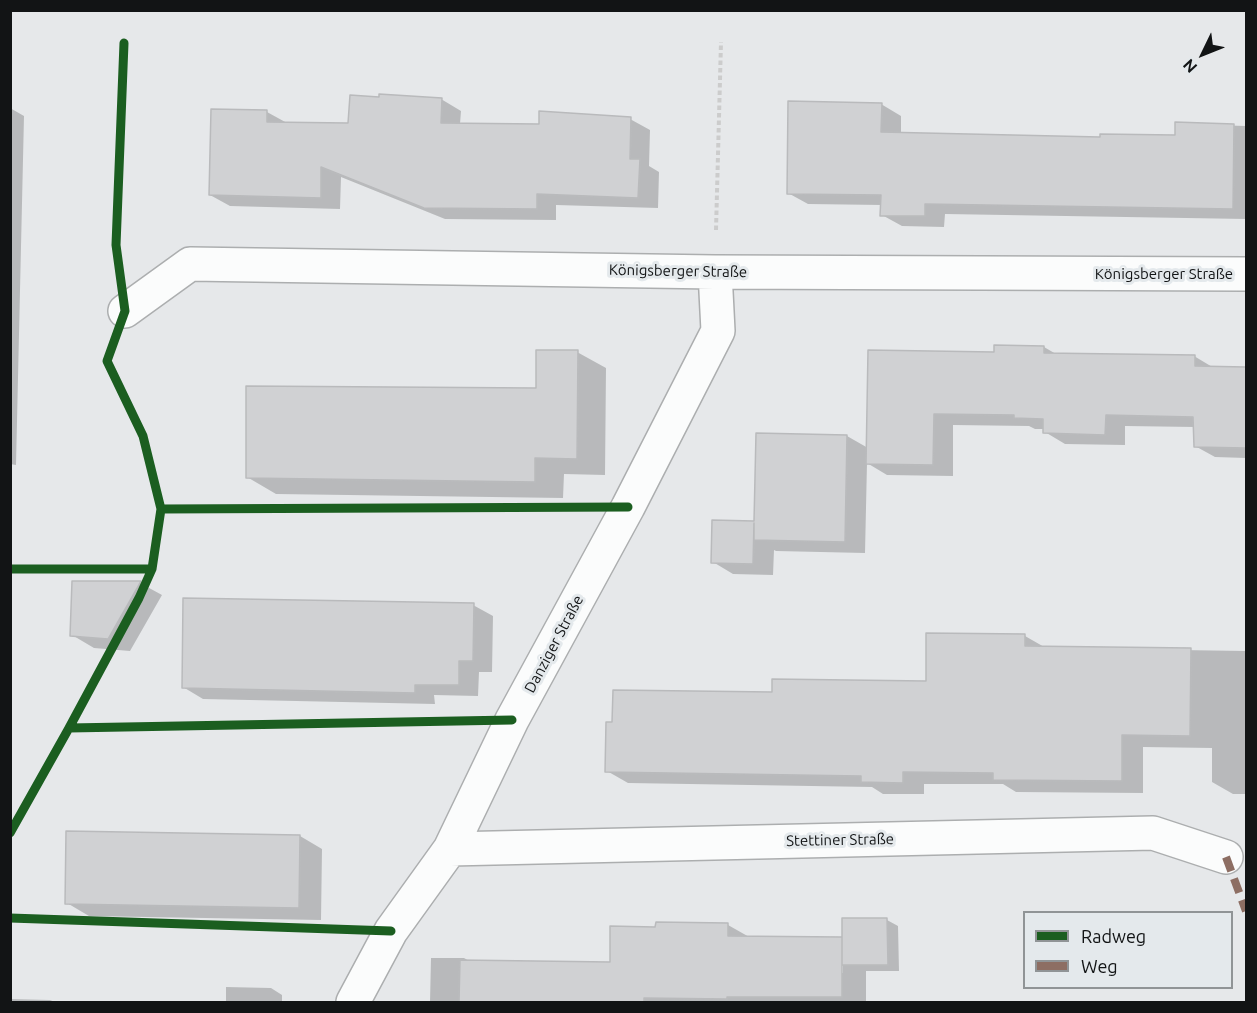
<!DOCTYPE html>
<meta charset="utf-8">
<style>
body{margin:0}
#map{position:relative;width:1257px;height:1013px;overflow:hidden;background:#e6e8ea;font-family:Ubuntu,sans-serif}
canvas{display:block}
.frame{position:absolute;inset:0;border:12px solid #121415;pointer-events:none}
.legend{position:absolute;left:1023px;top:911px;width:210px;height:78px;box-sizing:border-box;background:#e4e9ec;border:2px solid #909496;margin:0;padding:8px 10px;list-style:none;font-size:18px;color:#121415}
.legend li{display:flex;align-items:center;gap:12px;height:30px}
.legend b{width:30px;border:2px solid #909496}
.north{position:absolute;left:1173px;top:24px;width:60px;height:60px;-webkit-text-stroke:4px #e4e9ec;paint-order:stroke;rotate:227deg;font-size:16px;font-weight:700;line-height:24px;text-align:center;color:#121415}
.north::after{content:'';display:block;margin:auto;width:21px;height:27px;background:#121415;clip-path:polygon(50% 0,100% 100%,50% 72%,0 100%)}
</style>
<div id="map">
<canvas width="1257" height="1013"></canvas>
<div class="frame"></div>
<ul class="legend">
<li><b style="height:8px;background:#1b5e20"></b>Radweg</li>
<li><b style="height:8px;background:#8d6e63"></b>Weg</li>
</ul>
<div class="north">N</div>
</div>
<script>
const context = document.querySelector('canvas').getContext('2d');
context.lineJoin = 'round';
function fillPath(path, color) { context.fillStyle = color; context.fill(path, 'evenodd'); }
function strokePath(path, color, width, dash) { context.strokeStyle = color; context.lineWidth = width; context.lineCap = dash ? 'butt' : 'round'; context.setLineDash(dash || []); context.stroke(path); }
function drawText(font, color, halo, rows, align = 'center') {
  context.font = font + ' Ubuntu,sans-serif'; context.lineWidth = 6; context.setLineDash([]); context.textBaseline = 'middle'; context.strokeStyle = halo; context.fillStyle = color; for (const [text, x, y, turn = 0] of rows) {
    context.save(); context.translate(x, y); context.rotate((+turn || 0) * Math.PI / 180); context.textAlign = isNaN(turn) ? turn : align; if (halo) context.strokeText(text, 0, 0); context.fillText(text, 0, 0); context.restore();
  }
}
fillPath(new Path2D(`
 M441 99 461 111 460 124 540 125 630 119 650 130 649 166 659 172 658 208 556 205V220L445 219 341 177 340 209 230 206 210 195 267 112 287 123 350 125Z
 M881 104 901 116V134L1101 139 1177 137V124L1246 126V219L945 214 944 227 902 226 882 215V205L808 204 788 193Z
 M10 108 24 116 16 465 10 464Z
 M996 346 1044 347 1056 354 1194 356 1214 368 1246 369V458L1215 457 1195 446V427L1125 426V445L1065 444 1045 432V429H1035L1029 426 953 425V476L887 475 867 463 865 553 776 551 774 550 773 575 733 574 713 562V521L756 522 847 436 868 448 996 354Z
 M577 352 606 368 605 475 564 474 563 498 276 494 247 477 538 389Z
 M74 583H140L162 595 130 651 94 648 72 635Z
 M473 605 493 616 492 672H479L478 696 434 695 435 704 203 699 183 687Z
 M1025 636 1046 648 1246 651V794H1233L1212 782V748L1143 747V793L1016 792 1003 784H924V794H883L872 787 628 783 607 771 774 694 927 683Z
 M300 836 322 849 321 920 89 916 67 903Z
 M887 920 898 926 899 971H866V1002H430L431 958H464L471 962 611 963 657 929 728 925 751 938H841ZM843 950V973H840Z
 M226 987 271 988 282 995V1002H226Z
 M10 999 50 1000 55 1002H10Z`), '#0003');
const building = new Path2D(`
 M379 94 442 98 441 123 539 124V111L631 117 630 159H640L638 198 537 194V209L424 208 321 167V198L209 195 211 109 267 110V122L348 123 350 95 379 97Z
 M788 101 882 103 881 132 1100 137V134L1175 135V122L1234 124 1233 209 925 204V216H880L881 195 787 194Z
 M994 345 1044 346V353L1195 355V366L1246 367V448L1194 447 1193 417 1106 415 1105 435 1043 433V419L1014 418V415L934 414 933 465 866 464 868 350 994 352Z
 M536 350H578L577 459 535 458V482L246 478V386L536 388Z
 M756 433 847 435 845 542 754 540V523L753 564 711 563 712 520 754 521Z
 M72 581H141L108 639 70 636Z
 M183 598 474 603 473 661H459V685H415V693L182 688Z
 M926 633 1025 634V646L1191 648 1190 736 1122 735V781L993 780V773L903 772V783L861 782V776L605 772 606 722H612L613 690 772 692V679L926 681Z
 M66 831 300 835 299 908 65 904Z
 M842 918H887L888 965H842Z
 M656 922 728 923V936L842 937V997H727V999L644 998V1002H459L460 960 610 962V926L655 927Z`);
fillPath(building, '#d0d1d3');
strokePath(building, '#b9babc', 1.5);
const minor = new Path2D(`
 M125 311 190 264 715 272 1246 274
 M450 849 1153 833 1226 857
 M353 1002 391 931 450 849 512 720 628 507 718 331 715 272`);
strokePath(minor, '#acaeaf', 36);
strokePath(new Path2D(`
 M716 230 721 42`), '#ccc', 4, [4.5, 3]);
strokePath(minor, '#fbfcfc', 33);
strokePath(new Path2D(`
 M1226 857 1246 911`), '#8d6e63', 8, [15, 8]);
strokePath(new Path2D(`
 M124 43 116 245 125 311 107 361 143 436 161 509
 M10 569H152
 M512 720 69 728 139 598 152 569 161 509 628 507
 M10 833 69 728
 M10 918 391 931`), '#1b5e20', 9);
drawText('15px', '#121415', '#e4e9ec', [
 ["Königsberger Straße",678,271,1],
 ["Königsberger Straße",1164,274],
 ["Danziger Straße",554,644,-62],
 ["Stettiner Straße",840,840,-1]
]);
</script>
